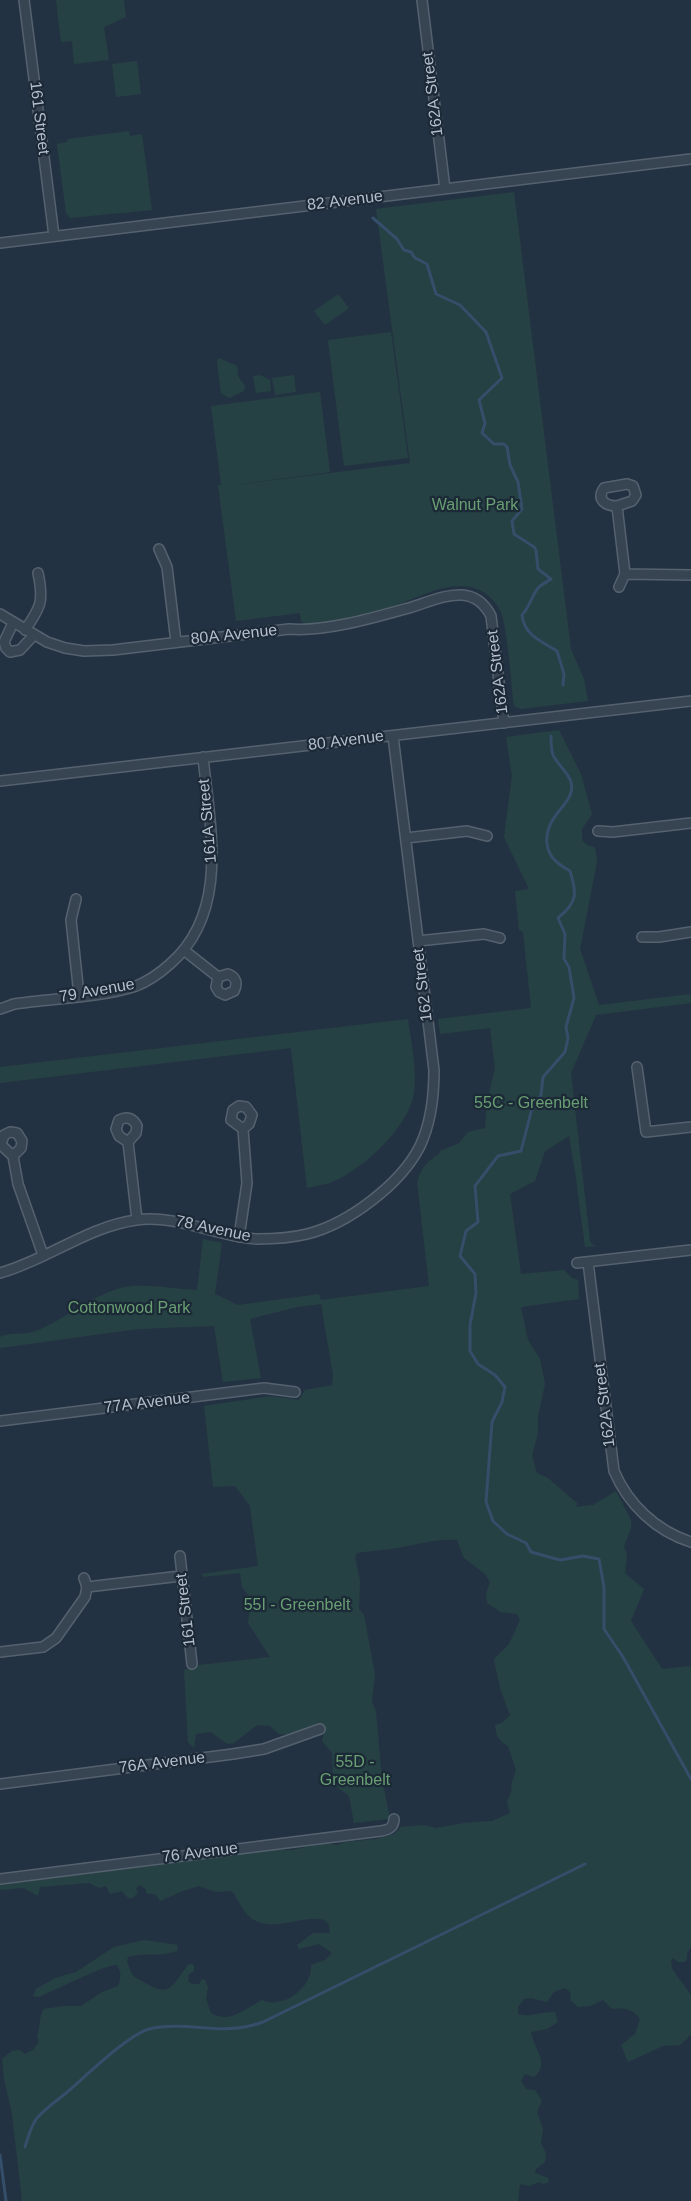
<!DOCTYPE html>
<style>
body{margin:0}
canvas{display:block;background:#233242}
</style>
<canvas width="691" height="2201"></canvas>
<script>
const context = document.querySelector('canvas').getContext('2d');
context.lineJoin = 'round';
function fillPath(path, color) { context.fillStyle = color; context.fill(path, 'evenodd'); }
function strokePath(path, color, width, dash) { context.strokeStyle = color; context.lineWidth = width; context.lineCap = dash ? 'butt' : 'round'; context.setLineDash(dash || []); context.stroke(path); }
function drawText(font, color, halo, rows, align = 'center') {
  context.font = font + ' Helvetica,sans-serif'; context.lineWidth = 4.5; context.setLineDash([]); context.textBaseline = 'middle'; context.strokeStyle = halo; context.fillStyle = color; for (const [text, x, y, turn = 0] of rows) {
    context.save(); context.translate(x, y); context.rotate((+turn || 0) * Math.PI / 180); context.textAlign = isNaN(turn) ? turn : align; if (halo) context.strokeText(text, 0, 0); context.fillText(text, 0, 0); context.restore();
  }
}
fillPath(new Path2D(`
 M56 0H124L126 17 104 27 109 60 74 64 72 41 61 42Z
 M137 61 141 94 116 97 112 64Z
 M129 131 130 136 142 134 152 210 70 218 66 213 57 144 67 142 68 139Z
 M514 192 571 649 584 679 588 701 521 709 514 706C511 685 508 626 500 610 470 558 410 605 370 615 350 621 327 621 306 624L301 621 300 613 236 621 218 485H221L211 406 320 392 330 472 226 486 410 463 376 209Z
 M338 294 349 308 325 325 314 311Z
 M391 332 408 458 344 466 328 340Z
 M219 358 237 366 238 376 245 386 244 391 229 398 221 393 217 361Z
 M260 375 270 380 271 391 256 393 253 376Z
 M294 375 296 392 275 395 272 378Z
 M559 730 581 774 592 814 582 829V841L589 846 595 847 597 862 580 949 599 1005 691 994V1003L596 1015 571 1073 590 1241 593 1245 597 1246 585 1247 575 1171 569 1136 545 1151 535 1181 510 1194 521 1274 564 1270 572 1278 578 1280 579 1299 521 1307 528 1340 540 1359 545 1384 538 1416V1433L532 1456 537 1473 548 1478 578 1504 575 1507 593 1505 616 1491 631 1520V1528L624 1546 627 1554 625 1573 644 1589 631 1621 662 1669 691 1666V1947L687 1954V1960L684 1962H678L673 1958 671 1960 672 1969 691 1995V2035L680 2045 663 2046 628 2062 621 2045 635 2034 640 2019C631 2008 625 2008 612 2009L603 2000 590 2006 578 2007 570 2000 571 1993 565 1988 554 1992 547 2002 531 1998 524 1999 518 2007V2014C530 2018 542 2011 555 2012L558 2022 547 2029 531 2032C533 2048 551 2063 534 2077L525 2074 521 2081 526 2089 535 2090 542 2101 537 2112 543 2129 541 2143 546 2153 545 2162 536 2169 535 2173 548 2178 549 2182 543 2184 539 2182 529 2186 520 2184 518 2201H22L12 2114 4 2079 2 2059 12 2051 20 2050 25 2054 33 2050 39 2042 37 2036C41 2026 38 2018 44 2009L64 2006H81L102 1992 118 1986C121 1978 122 1973 117 1965 107 1963 52 1992 38 1997L33 1996 36 1989 55 1978 76 1972 114 1947 144 1940 178 1945 177 1951C162 1957 145 1952 128 1957L127 1961C133 1979 133 1976 149 1985 172 1999 176 1978 189 1964L194 1965V1971L189 1974 188 1981 192 1984H199L202 1979 205 1980 208 1987 206 1999 211 2013C230 2024 245 2009 262 2000 283 2010 313 1987 311 1965L325 1960 332 1953 319 1944 299 1949 297 1945 313 1933H330L329 1925 325 1920C302 1914 273 1934 251 1918 242 1911 239 1900 232 1891L216 1892 199 1886 183 1891 160 1901 156 1895 146 1893V1889L139 1885 136 1889 138 1892 133 1898C126 1899 126 1895 122 1891L110 1894 106 1886 99 1888 89 1883 40 1887 38 1896 23 1888 0 1890V1885L211 1857 219 1858 230 1854 266 1850H292L324 1843 337 1845 345 1842 377 1839 394 1834 401 1827 424 1825 436 1828 464 1823 492 1821 510 1813 507 1801 512 1790 511 1785 516 1770 508 1746C499 1741 496 1736 495 1725L502 1723 510 1715 501 1691 494 1661 496 1657 509 1644 520 1620 517 1614 501 1612 487 1603 486 1594 490 1582 485 1574 464 1558 457 1540C434 1538 413 1546 390 1549 379 1550 369 1551 357 1553L355 1557 360 1580 359 1609 364 1615 375 1674 372 1701 376 1712 382 1779 390 1819 354 1823 349 1796 333 1784 332 1753 322 1741 325 1729 321 1723 286 1735 279 1734 270 1726 257 1725 234 1743 227 1744 211 1732 196 1734 194 1748 188 1742 184 1670 199 1665 270 1657 248 1623 251 1599 242 1587 240 1573 203 1577 202 1574 258 1566 250 1506 235 1486 213 1487 204 1406 271 1396 299 1400 305 1390 332 1385 333 1375 321 1304 297 1307 250 1319 261 1378 223 1382 214 1326 138 1329 0 1348V1337C12 1331 24 1336 36 1331 67 1319 97 1290 132 1286 153 1285 176 1289 197 1290L203 1239 222 1243 215 1294 238 1305 319 1294 321 1300 429 1286 417 1182C421 1168 427 1162 439 1154L440 1151 459 1143 468 1132 485 1128 487 1102 495 1068 490 1028 440 1034 438 1019 531 1008 523 932 519 930 515 891 529 889 504 837 512 776 506 737Z
 M408 1019C411 1042 417 1068 414 1092 410 1126 362 1171 330 1183 323 1185 315 1186 307 1188L291 1048 0 1083V1067Z`), '#254143');
strokePath(new Path2D(`
 M373 218 397 239 404 250 411 252 415 258 427 264 436 294 460 305 486 332 502 378 479 400 485 423 482 433 494 444H504L507 447 510 465 518 482 522 509 512 521 514 534 534 547 536 550 538 569 551 579C547 582 542 584 538 588 531 597 530 607 522 615 524 635 541 641 557 651L564 674 563 685
 M551 736C551 742 551 749 553 755 557 764 568 772 571 782 577 804 544 813 547 844 549 858 558 864 570 871 577 893 578 902 558 918L565 934 564 959 569 967 574 998 566 1027 568 1038 565 1052 543 1077 541 1095 531 1112 521 1151 498 1156 475 1186 478 1222 466 1231 460 1256 475 1274 476 1293 470 1325V1351L478 1364 495 1375 505 1387 502 1402 492 1422 486 1502 493 1521 507 1534 526 1543 531 1552 560 1560 583 1556 599 1559 604 1587V1629L623 1657 691 1779
 M25 2147C28 2138 31 2125 37 2118 45 2109 56 2101 65 2094 84 2078 131 2031 153 2028 191 2021 223 2037 263 2022L585 1864
 M0 2155 6 2201`), '#354e6a', 3);
const minor = new Path2D(`
 M24 0 54 236
 M422 0 445 189
 M0 243 691 159
 M617 506C606 506 596 500 604 488L627 484 633 486 636 495 632 501 617 506 625 574 619 587
 M159 549 167 567 176 642
 M625 574 691 575
 M0 614 47 642 65 648 84 651 113 650 289 629C326 632 376 617 412 607 428 602 446 594 462 595 475 596 485 604 491 616L504 723
 M13 623 4 642 6 648 10 652 20 650 34 635
 M25 630C41 607 44 601 38 573
 M0 781 691 701
 M598 831 613 832 691 823
 M406 838 467 831 487 836
 M76 899 71 920 79 995
 M642 937H659L691 932
 M418 941 484 934 500 938
 M185 951 218 977 216 987 219 992 225 995 234 991C238 983 236 977 228 974L218 977
 M0 1009 14 1004C52 998 100 998 136 986 149 981 160 973 170 964 230 912 210 827 203 757
 M637 1067 646 1132 691 1127
 M239 1106 246 1107 252 1115 249 1124 243 1129 231 1120 233 1110Z
 M128 1142 119 1136 116 1129 119 1120C127 1116 133 1118 137 1126L136 1133 128 1142 137 1220
 M13 1156 21 1148 22 1141 17 1133 10 1132 4 1135 1 1145 13 1156 18 1184 43 1255
 M239 1237 247 1183 243 1129
 M588 1262 614 1471C628 1504 656 1531 691 1542
 M577 1263 691 1250
 M0 1273C47 1260 87 1227 136 1220 178 1214 216 1237 257 1239 274 1239 291 1238 307 1234 348 1224 401 1184 420 1146 431 1123 434 1095 434 1070L393 736
 M0 1421 264 1388 295 1392
 M180 1556 192 1664
 M87 1587 181 1576
 M0 1652 43 1647 56 1638 85 1597 87 1587 84 1578
 M0 1784 233 1754 264 1749 320 1729
 M0 1879 381 1831C388 1830 394 1828 394 1819`);
strokePath(minor, '#55616f', 12);
strokePath(minor, '#374451', 9);
drawText('16px', '#b4becc', '#1c2936', [
 ["162A Street",433,94,-97],
 ["161 Street",39,118,83],
 ["82 Avenue",345,201,-7],
 ["80A Avenue",234,635,-6],
 ["162A Street",498,672,-97],
 ["80 Avenue",346,741,-7],
 ["161A Street",208,821,-95],
 ["162 Street",423,985,-97],
 ["79 Avenue",97,991,-10],
 ["78 Avenue",213,1229,12],
 ["77A Avenue",147,1403,-7],
 ["162A Street",605,1405,-97],
 ["161 Street",186,1610,-97],
 ["76A Avenue",162,1763,-7],
 ["76 Avenue",200,1853,-7]
]);
drawText('16px', '#699f73', '#1c2936', [
 ["Walnut Park",475,506],
 ["55C - Greenbelt",531,1104],
 ["Cottonwood Park",129,1309],
 ["55I - Greenbelt",297,1606],
 ["55D -",355,1763],
 ["Greenbelt",355,1781]
]);
</script>
